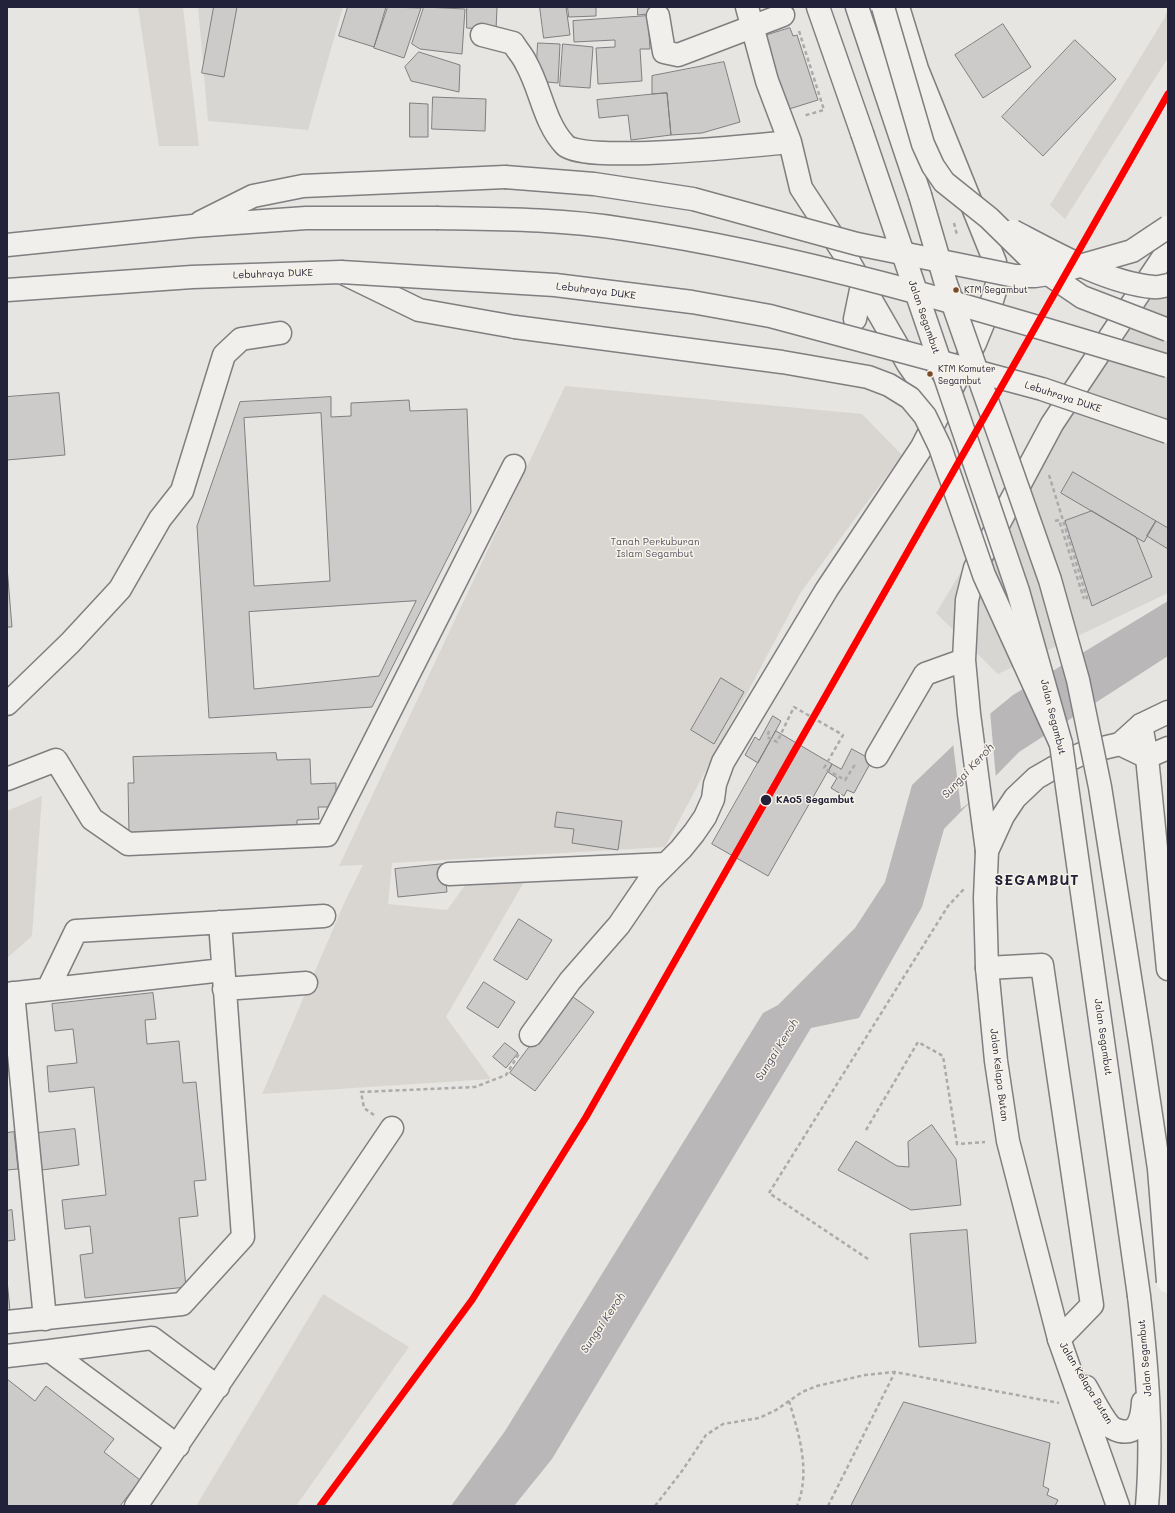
<!DOCTYPE html>
<style>
body{margin:0}
#map{position:relative;width:1175px;height:1513px;overflow:hidden;background:#e7e5e1;font-family:Mali,sans-serif}
canvas{display:block}
.frame{position:absolute;inset:0;border:8px solid #22223b;pointer-events:none}
</style>
<div id="map">
<canvas width="1175" height="1513"></canvas>
<div class="frame"></div>
</div>
<script>
const context = document.querySelector('canvas').getContext('2d');
context.lineJoin = 'round';
function fillPath(path, color) { context.fillStyle = color; context.fill(path, 'evenodd'); }
function strokePath(path, color, width, dash) { context.strokeStyle = color; context.lineWidth = width; context.lineCap = dash ? 'butt' : 'round'; context.setLineDash(dash || []); context.stroke(path); }
function drawText(font, color, halo, rows, align = 'center') {
  context.font = font + ' Mali,sans-serif'; context.lineWidth = 3; context.setLineDash([]); context.textBaseline = 'middle'; context.strokeStyle = halo; context.fillStyle = color; for (const [text, x, y, turn = 0] of rows) {
    context.save(); context.translate(x, y); context.rotate((+turn || 0) * Math.PI / 180); context.textAlign = isNaN(turn) ? turn : align; if (halo) context.strokeText(text, 0, 0); context.fillText(text, 0, 0); context.restore();
  }
}
fillPath(new Path2D(`
 M198 7H343L308 130 208 121Z
 M1168 229V593L998 674 936 613Z`), '#d8d6d3');
fillPath(new Path2D(`
 M138 7H183L199 146H159Z
 M1168 9V58L1065 219 1050 205 1164 19Z
 M565 386 862 414 902 455 801 592 665 847 392 863 388 904 447 910 469 880 528 875 446 1017 491 1079 262 1094 346 899 363 865 339 866Z
 M42 796 32 936 7 958V811Z
 M323 1294 409 1347 296 1506H196Z`), '#d9d6d2');
fillPath(new Path2D(`
 M1168 601V656L1019 752 944 829 922 907 859 1018 811 1028 552 1459 514 1506H451L505 1431 763 1013 778 1005 855 928 885 882 912 785 964 735 1013 695Z`), '#bab7b8');
fillPath(new Path2D(`
 M990 711 996 779 983 792 961 809 953 743Z`), '#e7e5e1');
const building = new Path2D(`
 M214 7H237L224 77 202 73Z
 M348 7H386L374 47 339 36Z
 M388 7 421 8 404 58 374 48Z
 M424 7 465 9 462 54 420 49 412 44Z
 M467 7H497L496 30 467 28Z
 M540 7H566L570 35 544 38Z
 M568 7H596V16L569 17Z
 M638 7H667V12L638 15Z
 M648 16 650 49H640L642 81 598 84 596 48 615 47V40L574 42 573 21Z
 M1003 24 1031 67 983 98 955 55Z
 M790 28 793 36 797 35 818 100 789 109 785 96 779 98 761 37Z
 M1075 40 1116 79 1043 156 1002 117Z
 M538 43 560 44 558 83 536 81Z
 M563 44 593 47 590 88 560 86Z
 M419 52 460 65 459 92 411 81 405 67Z
 M724 62 740 122 702 133 671 135 667 93 652 94V76Z
 M667 93 671 135 631 140 628 115 599 118 597 100Z
 M433 97 486 99 485 131 432 129Z
 M410 103 428 104V137H410Z
 M59 393 65 455 7 460V397Z
 M331 397V417L351 416V403L409 400 410 411 467 409 471 512 372 707 209 718 197 526 240 402Z
 M321 413 330 581 254 586 244 418Z
 M1073 472 1156 521 1144 542 1061 493Z
 M1092 511 1136 537 1152 577 1092 606 1065 521Z
 M1156 521 1168 528V549L1147 536Z
 M7 567 12 627H7Z
 M416 601 379 676 254 689 249 612Z
 M721 678 744 692 714 744 691 730Z
 M773 716 781 721 758 763 745 755 755 737 759 740Z
 M776 731 832 764 768 876 712 844Z
 M852 749 872 760 854 793 847 790 844 796 831 788 837 778 828 772 832 764 841 769Z
 M276 753 277 760 310 759 311 784 336 783V807H318L319 819 297 820V830L129 835 128 783H134L133 757Z
 M557 812 622 821 618 850 572 843 574 829 555 827Z
 M444 864 447 892 398 897 395 869Z
 M519 919 552 940 527 980 494 960Z
 M484 982 515 1002 498 1028 467 1008Z
 M153 993 156 1019 145 1020 147 1044 179 1041 183 1083 196 1082 206 1180 194 1181 198 1216 179 1218 186 1287 85 1298 80 1255 93 1253 90 1226 65 1229 62 1200 106 1195 94 1087 49 1092 47 1066 77 1063 73 1029 55 1031 52 1004Z
 M569 994 594 1012 535 1091 510 1073Z
 M505 1043 518 1053 506 1068 493 1057Z
 M932 1125 956 1159 961 1205 911 1210 838 1170 856 1141 897 1166 909 1167 908 1142Z
 M75 1129 79 1165 42 1170 38 1133Z
 M14 1132 18 1169 7 1170V1133Z
 M12 1210 15 1240 7 1241V1211Z
 M967 1230 976 1343 919 1347 910 1234Z
 M7 1280 10 1311H7Z
 M7 1379 35 1401 46 1386 114 1439 104 1452 140 1480 120 1506H7Z
 M904 1402 1050 1443 1043 1486 1049 1489 1047 1495 1058 1500 1055 1506H851Z`);
fillPath(building, '#cdcbc9');
strokePath(building, '#7f7e81', 1);
const minor = new Path2D(`
 M747 7 767 81 790 142 801 188 845 255 908 364 940 410
 M658 16 664 52 678 55 783 15
 M482 35 513 43C517 50 523 56 526 63 541 89 544 123 565 145 583 164 757 145 790 142
 M855 319 862 285
 M7 704 70 643 120 589 160 519 182 491 224 355 241 339 280 333
 M1141 725 1147 757 1168 969
 M877 756 925 674 964 660
 M7 779 56 760 92 819 128 844 327 835 514 466
 M987 851 969 714 964 660 967 600 975 568 1052 424 1168 250
 M449 874 666 864
 M987 968 1042 965 1092 1305 1059 1339
 M48 989 76 931 324 916
 M224 989 306 983
 M13 993 45 1319
 M7 994 223 970
 M531 1035 570 981 619 925 649 881 681 849 694 833 705 817 713 799 715 784 723 762 827 589 922 447 975 343 991 304 997 284 995 262 917 69 898 7
 M7 1322 182 1304 243 1237 220 922
 M50 1351 152 1338 218 1387
 M7 1356 50 1351 178 1446
 M136 1506 392 1128`);
const major = new Path2D(`
 M818 7 862 133
 M857 7 920 195
 M1120 744 1147 757 1168 748
 M1139 1296C1147 1366 1153 1436 1147 1506
 M1086 1387C1093 1399 1100 1414 1109 1425 1111 1428 1116 1430 1120 1431 1139 1435 1142 1417 1143 1402
 M1118 1506 1059 1339 1008 1141 996 1061 987 968 985 898 987 851 1003 816 1015 798 1036 778 1062 763 1086 752 1120 744 1141 725 1168 712`);
const highway = new Path2D(`
 M201 222 253 196 303 186 505 177
 M7 245 193 226 306 218H436
 M7 290 192 277 341 272 419 310 515 327`);
strokePath(minor, '#7f7e81', 25);
strokePath(major, '#7f7e81', 25);
strokePath(highway, '#7f7e81', 25);
strokePath(new Path2D(`
 M799 31 824 110 803 116
 M954 223 957 235
 M1049 475 1087 598 1084 599
 M1055 521 1059 520 1084 599
 M769 731 767 737 777 742 794 707 843 735 824 768 845 780 856 763
 M374 1115 364 1108 361 1092 475 1087 506 1075 520 1052
 M866 1130 918 1042 943 1056 957 1144 985 1142
 M868 1259 769 1193 948 906 964 889
 M789 1401C799 1434 811 1472 797 1506
 M655 1506 682 1471 706 1435 723 1424 759 1418 776 1410 802 1392 817 1386 865 1375 895 1372 1059 1403
 M828 1506 895 1372`), '#acaaab', 2.5, [4, 3]);
strokePath(minor, '#f0efeb', 22);
strokePath(major, '#f0efeb', 22);
strokePath(highway, '#f0efeb', 22);
const majorBridge = new Path2D(`
 M862 133 1018 591 1061 744 1139 1296
 M920 195 946 284 1050 580 1078 680 1100 787 1140 1041 1159 1169 1168 1282`);
const highwayBridge = new Path2D(`
 M883 7 923 144 933 166 944 182 989 218 1041 269 1082 297 1168 330
 M505 177 594 184 693 199 857 244 1015 276H1035L1055 273 1132 251 1168 227
 M436 218C499 219 562 219 624 229 809 256 989 312 1168 366
 M1013 231C1053 252 1107 283 1153 287 1158 288 1163 286 1168 285
 M341 272 555 285 692 302 770 316 1042 389 1168 432
 M515 327 782 362 868 377 889 385 910 398 925 416 940 447 984 575 1061 744`);
strokePath(majorBridge, '#7f7e81', 25, []);
strokePath(highwayBridge, '#7f7e81', 25, []);
strokePath(majorBridge, '#f0efeb', 22);
strokePath(highwayBridge, '#f0efeb', 22);
strokePath(new Path2D(`
 M320 1506 472 1300 586 1117 1168 94`), '#f00', 7);
for (const [x, y, r, color] of [
 [956,290,3.5,"#7a4b2a"],
 [930,374,3.5,"#7a4b2a"],
 [766,800,6,"#22223b"]
]) { const dot = new Path2D(); dot.arc(x, y, r, 0, 2 * Math.PI); context.fillStyle = color; context.fill(dot); strokePath(dot, '#f7f3e8', 1.5); }
drawText('9px', '#22223b', '#f7f3e8', [
 ["KTM Segambut",964,290],
 ["KTM Komuter",938,369],
 ["Segambut",938,381]
], 'left');
drawText('10px', '#22223b', '#f7f3e8', [
 ["Lebuhraya DUKE",273,274,-2],
 ["Lebuhraya DUKE",596,291,7],
 ["Jalan Segambut",924,317,71],
 ["Lebuhraya DUKE",1063,397,18],
 ["Jalan Segambut",1053,717,76],
 ["Jalan Segambut",1103,1037,82],
 ["Jalan Kelapa Butan",999,1075,83],
 ["Jalan Segambut",1145,1358,-95],
 ["Jalan Kelapa Butan",1086,1383,59]
]);
drawText('10px', '#555465', '#f7f3e8', [
 ["Tanah Perkuburan",655,542],
 ["Islam Segambut",655,554]
]);
drawText('bold 10px', '#22223b', '#f7f3e8', [
 ["KA05 Segambut",776,800]
], 'left');
drawText('italic 11px', '#504f60', '#f7f3e8', [
 ["Sungai Keroh",968,771,-47],
 ["Sungai Keroh",777,1050,-58],
 ["Sungai Keroh",603,1323,-56]
]);
context.letterSpacing = '1px';
drawText('bold 14px', '#22223b', '#f7f3e8', [
 ["SEGAMBUT",1037,881]
]);
context.letterSpacing = '0px';
</script>
